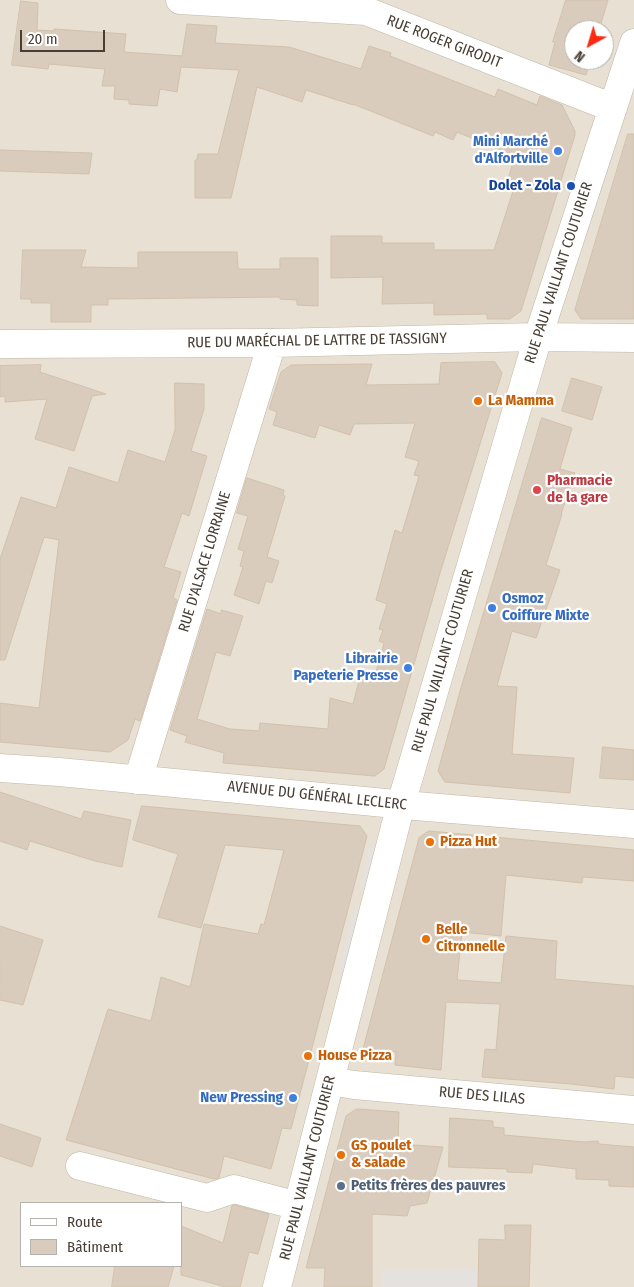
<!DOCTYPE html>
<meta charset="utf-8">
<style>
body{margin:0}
#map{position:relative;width:634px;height:1287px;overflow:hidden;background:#f4efe5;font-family:"Fira Sans Condensed",sans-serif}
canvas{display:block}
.legend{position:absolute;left:20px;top:1202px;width:162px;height:65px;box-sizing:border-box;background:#fff;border:1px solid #b5b2ae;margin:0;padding:6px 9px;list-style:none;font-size:15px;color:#473e34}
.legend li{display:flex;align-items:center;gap:10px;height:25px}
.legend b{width:25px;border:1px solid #b5b2ae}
.north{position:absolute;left:564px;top:20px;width:50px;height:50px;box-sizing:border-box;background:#fff;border:1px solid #b5b2ae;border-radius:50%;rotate:219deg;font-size:14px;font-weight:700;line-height:20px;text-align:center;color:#473e34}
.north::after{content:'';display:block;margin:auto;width:18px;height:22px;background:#ff2811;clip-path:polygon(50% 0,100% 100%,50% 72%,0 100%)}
.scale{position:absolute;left:20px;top:30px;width:85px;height:22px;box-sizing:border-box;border:2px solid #473e34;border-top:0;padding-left:6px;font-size:15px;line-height:18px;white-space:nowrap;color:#473e34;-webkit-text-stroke:4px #fff;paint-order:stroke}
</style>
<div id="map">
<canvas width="634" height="1287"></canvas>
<ul class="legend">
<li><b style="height:6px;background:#fff"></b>Route</li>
<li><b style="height:14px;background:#daccbc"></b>Bâtiment</li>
</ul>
<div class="north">N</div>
<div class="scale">20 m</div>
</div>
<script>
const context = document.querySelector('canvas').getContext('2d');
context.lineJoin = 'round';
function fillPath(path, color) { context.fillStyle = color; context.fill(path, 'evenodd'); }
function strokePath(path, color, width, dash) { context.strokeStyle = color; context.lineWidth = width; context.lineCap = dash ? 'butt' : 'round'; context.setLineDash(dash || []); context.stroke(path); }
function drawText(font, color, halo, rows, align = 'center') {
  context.font = font + ' "Fira Sans Condensed",sans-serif'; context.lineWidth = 4.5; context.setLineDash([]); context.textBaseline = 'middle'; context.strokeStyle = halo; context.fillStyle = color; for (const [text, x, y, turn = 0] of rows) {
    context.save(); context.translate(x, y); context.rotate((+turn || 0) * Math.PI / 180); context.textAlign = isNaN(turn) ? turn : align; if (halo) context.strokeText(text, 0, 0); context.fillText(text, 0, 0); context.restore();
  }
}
fillPath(new Path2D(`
 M0 0H634V1287H0ZM574 30H604V60H574ZM21 1203H181V1266H21Z`), '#e8e0d2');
fillPath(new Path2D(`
 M379 846 366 895 360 888 370 848Z
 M362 910 345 975 339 970 353 913Z
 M382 1269 478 1270V1287H382Z`), '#e4e1de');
const building = new Path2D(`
 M566 0H608L599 30H574V60H590L586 75 549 65 555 42H553Z
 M21 1 38 3 37 30 54 31V29L126 34 124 52 182 56 187 24 217 26 215 43 289 47 361 69 369 46 391 53 390 56 495 97 498 89 537 105 540 96 562 105 575 131V135L521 311 510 319H487V314L434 315V303L382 304 383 277 331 278V236H382V243H434V250H494L516 182H507L515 156 457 132 453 140 435 132 433 136 353 104V105L306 90 302 102 257 87 231 198H195V160H197L198 154H218L239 70 181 67 177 92 160 89 157 106 129 104V100L114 99 115 86H102L105 69 49 64 48 69 12 65Z
 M628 134H634V319H581L575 310Z
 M0 150 92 153 89 174 0 171Z
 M23 250H86L81 267 138 268V252H237L238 269H280V258H318V306L297 305V300L280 299V297L108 299V305H91V322H51V303H31V299H21Z
 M495 362 502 373 440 573 384 769 375 776 223 763 224 753 185 742 187 736 170 730 207 609 221 614V610L243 616 230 656 216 652 197 719 230 729 259 731 260 723 328 729 330 698 353 704 360 677 374 679 384 643 379 641 383 630 379 629 387 604 376 600 395 530 402 533 419 476 414 475 419 461 405 457 415 423 354 424 350 435 319 425 315 438 273 425 277 412 269 409 281 372 291 365 372 364 366 385 439 384 441 363Z
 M41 365 40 372 106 394 92 396 74 451 35 439 47 399 5 402V396L0 397V366Z
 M572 378 602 387 592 420 562 411Z
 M175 383 204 384V409L191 451 207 456 189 516 182 513 164 567 181 572 173 598 177 600 140 721 135 719 128 740 110 752 0 742V703L39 708 59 540 44 537 5 660H0V559L21 497 56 508 69 467 118 483 128 450 165 462 175 430Z
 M542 418 572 428 560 469 575 473 561 514H562L546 565 560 570 536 638 512 631 497 686 517 687 512 754 574 758 570 793 445 782 438 771 461 688Z
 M247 478 284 490 283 495 285 496 267 557 279 561 272 583 266 581 259 604 234 595 243 567 240 566 244 551 238 549 248 516 237 513Z
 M603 747 634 750V780L600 778Z
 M0 792 81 819 84 811 131 820 122 867 95 861 30 841 27 850 0 841Z
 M142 806 360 826 367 836 291 1129 282 1128 271 1169 224 1156 219 1178 214 1179 66 1140 108 1009 151 1021 161 977 190 987 204 924 258 934 261 924 264 925 284 850 225 845 201 928 158 917 178 854 133 840Z
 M429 831 634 850V881L583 877 582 883 506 875 501 936 462 932 457 980 501 983 506 936 557 941 555 979 634 986V1078L615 1076 614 1089 571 1084 482 1077 485 1049 496 1050 500 1004 446 1002 441 1070 395 1065 396 1052 363 1049 419 838Z
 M0 926 43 940 23 1005 0 1000Z
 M357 1109 399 1112 398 1144 443 1147 427 1203 410 1206 407 1216 372 1214V1287H324L325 1268H306L346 1116Z
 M450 1118 493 1121V1127L504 1128V1135L584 1142 598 1141 599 1144 634 1147V1187L609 1186V1180L576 1179V1169L533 1164 532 1173 507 1172V1169L449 1167Z
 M0 1124 41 1138 32 1167 0 1156Z
 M235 1205 269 1214 258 1254 249 1252 240 1287H226L181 1275V1226L223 1243 232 1206Z
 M505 1225H531L529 1287H478L479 1239 505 1240Z
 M115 1266H174L168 1287H112Z`);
fillPath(building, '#daccbc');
strokePath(building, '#d2c1ac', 1);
const minor = new Path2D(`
 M180 0 366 11 613 108
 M0 344 272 343 538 337 634 338
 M0 768 59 772 427 807 634 824
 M138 780 272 343
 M330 1081 354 1085 634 1110
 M80 1166 207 1198 234 1189 298 1206
 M277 1287 401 804 538 337 634 43`);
strokePath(minor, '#c0b6a7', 29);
strokePath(minor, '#fff', 28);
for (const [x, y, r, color] of [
 [558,151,5,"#3f7fe0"],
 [571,186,5,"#1a4fb4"],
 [478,401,5,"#e8710a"],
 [537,490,5,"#e0444e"],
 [492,608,5,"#3f7fe0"],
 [408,668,5,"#3f7fe0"],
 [430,842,5,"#e8710a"],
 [426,939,5,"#e8710a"],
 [308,1056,5,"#e8710a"],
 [293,1098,5,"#3f7fe0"],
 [341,1155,5,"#e8710a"],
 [341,1186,5,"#5c6f8a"]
]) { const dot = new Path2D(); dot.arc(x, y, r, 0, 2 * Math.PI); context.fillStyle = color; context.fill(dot); strokePath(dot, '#fff', 2); }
drawText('15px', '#473e34', '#fff', [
 ["RUE ROGER GIRODIT",444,42,21],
 ["RUE PAUL VAILLANT COUTURIER",559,273,-72],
 ["RUE DU MARÉCHAL DE LATTRE DE TASSIGNY",317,341,-1],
 ["RUE D'ALSACE LORRAINE",205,562,-73],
 ["RUE PAUL VAILLANT COUTURIER",443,661,-74],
 ["AVENUE DU GÉNÉRAL LECLERC",317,796,6],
 ["RUE DES LILAS",482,1096,5],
 ["RUE PAUL VAILLANT COUTURIER",308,1168,-76]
]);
drawText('bold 15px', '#366cbe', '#fff', [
 ["Mini Marché",548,142],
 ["d'Alfortville",548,159],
 ["Osmoz",502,599,"left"],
 ["Coiffure Mixte",502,616,"left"],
 ["Librairie",398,659],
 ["Papeterie Presse",398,676],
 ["New Pressing",283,1098]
], 'right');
drawText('bold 15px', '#164399', '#fff', [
 ["Dolet - Zola",561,186]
], 'right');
drawText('bold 15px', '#c56008', '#fff', [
 ["La Mamma",488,401],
 ["Pizza Hut",440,842],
 ["Belle",436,930],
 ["Citronnelle",436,947],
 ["House Pizza",318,1056],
 ["GS poulet",351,1146],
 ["& salade",351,1163]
], 'left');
drawText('bold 15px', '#be3a42', '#fff', [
 ["Pharmacie",547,481],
 ["de la gare",547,498]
], 'left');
drawText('bold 15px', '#4e5e75', '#fff', [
 ["Petits frères des pauvres",351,1186]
], 'left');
</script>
